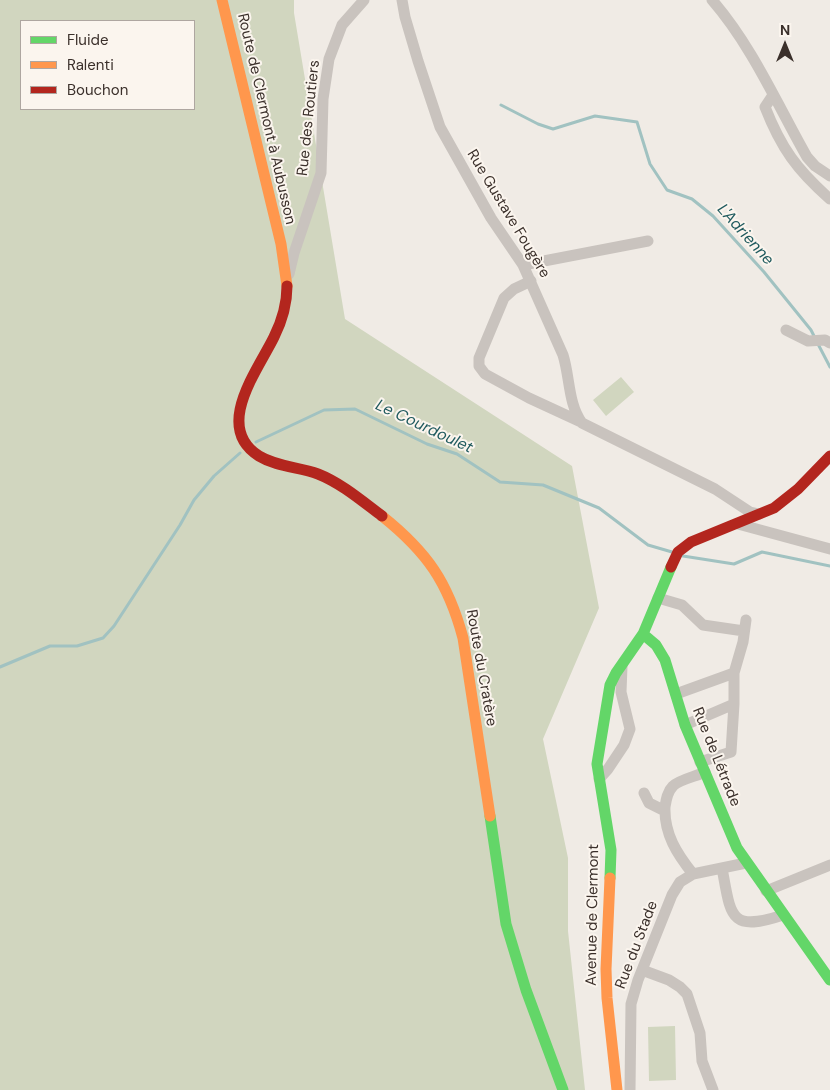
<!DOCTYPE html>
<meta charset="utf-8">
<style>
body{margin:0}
#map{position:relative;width:830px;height:1090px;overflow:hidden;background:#f0ebe5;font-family:"DM Sans",sans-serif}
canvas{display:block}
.legend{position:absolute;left:20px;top:20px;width:175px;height:90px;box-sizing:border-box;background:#fbf5ee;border:1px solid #aea6a0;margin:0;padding:6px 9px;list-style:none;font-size:15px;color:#3b302b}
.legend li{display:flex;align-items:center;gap:10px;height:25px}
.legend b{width:25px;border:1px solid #aea6a0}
.north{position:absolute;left:760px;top:20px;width:50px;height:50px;-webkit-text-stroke:4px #fbf5ee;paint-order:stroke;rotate:0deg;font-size:14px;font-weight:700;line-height:20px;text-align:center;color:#3b302b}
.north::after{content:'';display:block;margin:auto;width:18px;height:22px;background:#3b302b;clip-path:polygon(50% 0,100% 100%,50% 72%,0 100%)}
</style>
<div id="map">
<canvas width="830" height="1090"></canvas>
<ul class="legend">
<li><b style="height:6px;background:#63d668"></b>Fluide</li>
<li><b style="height:6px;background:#ff974d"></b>Ralenti</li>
<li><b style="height:6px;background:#b3261e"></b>Bouchon</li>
</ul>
<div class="north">N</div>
</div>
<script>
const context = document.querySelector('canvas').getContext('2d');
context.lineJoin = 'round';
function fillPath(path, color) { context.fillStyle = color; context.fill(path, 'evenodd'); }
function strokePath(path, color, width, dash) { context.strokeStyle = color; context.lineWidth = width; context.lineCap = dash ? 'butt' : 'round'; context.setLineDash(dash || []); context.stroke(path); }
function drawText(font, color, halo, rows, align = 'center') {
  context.font = font + ' "DM Sans",sans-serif'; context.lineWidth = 4; context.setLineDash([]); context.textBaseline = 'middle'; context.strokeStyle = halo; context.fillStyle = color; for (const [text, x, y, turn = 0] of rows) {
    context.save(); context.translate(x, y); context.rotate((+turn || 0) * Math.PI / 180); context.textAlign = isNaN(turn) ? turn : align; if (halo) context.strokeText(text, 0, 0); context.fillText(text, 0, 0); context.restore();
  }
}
fillPath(new Path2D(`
 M0 0H294V13L345 319 572 466 599 608 543 739 568 858V931L585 1090H0ZM21 21H194V109H21Z
 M621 377 634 392 606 416 593 400Z
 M675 1026 676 1080 649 1081 648 1027Z`), '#d1d6bf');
strokePath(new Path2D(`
 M501 105 538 124 553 129 595 116 637 122 650 164 667 190 692 199 713 216 764 272 811 330 815 338
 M818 344 830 367
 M256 442 324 410 355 409 427 444 457 454 500 482 543 485 599 508 648 545 672 552
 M683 556 734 564 762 552 830 566
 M0 667 50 646H77L103 638 114 626 180 525 194 500 214 476 240 453`), '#a1c2c1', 3);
strokePath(new Path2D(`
 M402 0 405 17 418 61 440 127 491 218 523 265 563 355C570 377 568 404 582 423L715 489 750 512 759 514
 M712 0C752 46 777 104 807 157L815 166 830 176
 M773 95 765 107C781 148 797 170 830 199
 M523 265 648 241
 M289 274 294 253 321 173 323 99 329 59 342 25 364 0
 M531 281 514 289 504 298 479 358V366L485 374 529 398 581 422
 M786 330 808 341 825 340 830 343
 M738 524 830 549
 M658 598 682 605 703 625 744 631
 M676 694 734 673
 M685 725 734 704
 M700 762 731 752 734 704V673L743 642 746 620
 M599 779 608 769 624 745 630 729 621 692 622 666
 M644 793 649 803 665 811
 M722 868C731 916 729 933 783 915
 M693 874C677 854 664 834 665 807 666 800 667 792 673 786 678 780 697 776 705 772
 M766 891 830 865
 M642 970 669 980 680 987 687 994 700 1033 702 1061 713 1090
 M630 1090 631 1004 638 980 672 895 680 882 693 874 746 863`), '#c9c3be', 11);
strokePath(new Path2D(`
 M643 634 656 645 665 660 685 725 737 848 830 980
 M490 816 506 924 526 990 563 1090
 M610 878 611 850 597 764 610 685 616 673 643 634 671 567`), '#63d668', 11);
strokePath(new Path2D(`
 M222 0 281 244 287 286
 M382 516C427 552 448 582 463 638L490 816
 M610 878 606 969 607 998 617 1090`), '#ff974d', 11);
strokePath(new Path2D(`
 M287 286C287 304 282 321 274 337 258 370 213 427 259 456 277 467 299 467 318 474 341 483 362 501 382 516
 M671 567 678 552 691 542 774 508 798 489 830 456`), '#b3261e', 11);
drawText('15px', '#3b302b', '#fbf5ee', [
 ["Rue des Routiers",309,118,-84],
 ["Route de Clermont à Aubusson",266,119,77],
 ["Rue Gustave Fougère",508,214,59],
 ["Route du Cratère",481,668,80],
 ["Rue de Létrade",716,757,68],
 ["Avenue de Clermont",593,915,-89],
 ["Rue du Stade",637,945,-69]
]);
drawText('italic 16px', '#1f5a5e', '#fbf5ee', [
 ["L'Adrienne",745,235,48],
 ["Le Courdoulet",424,427,25]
]);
</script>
